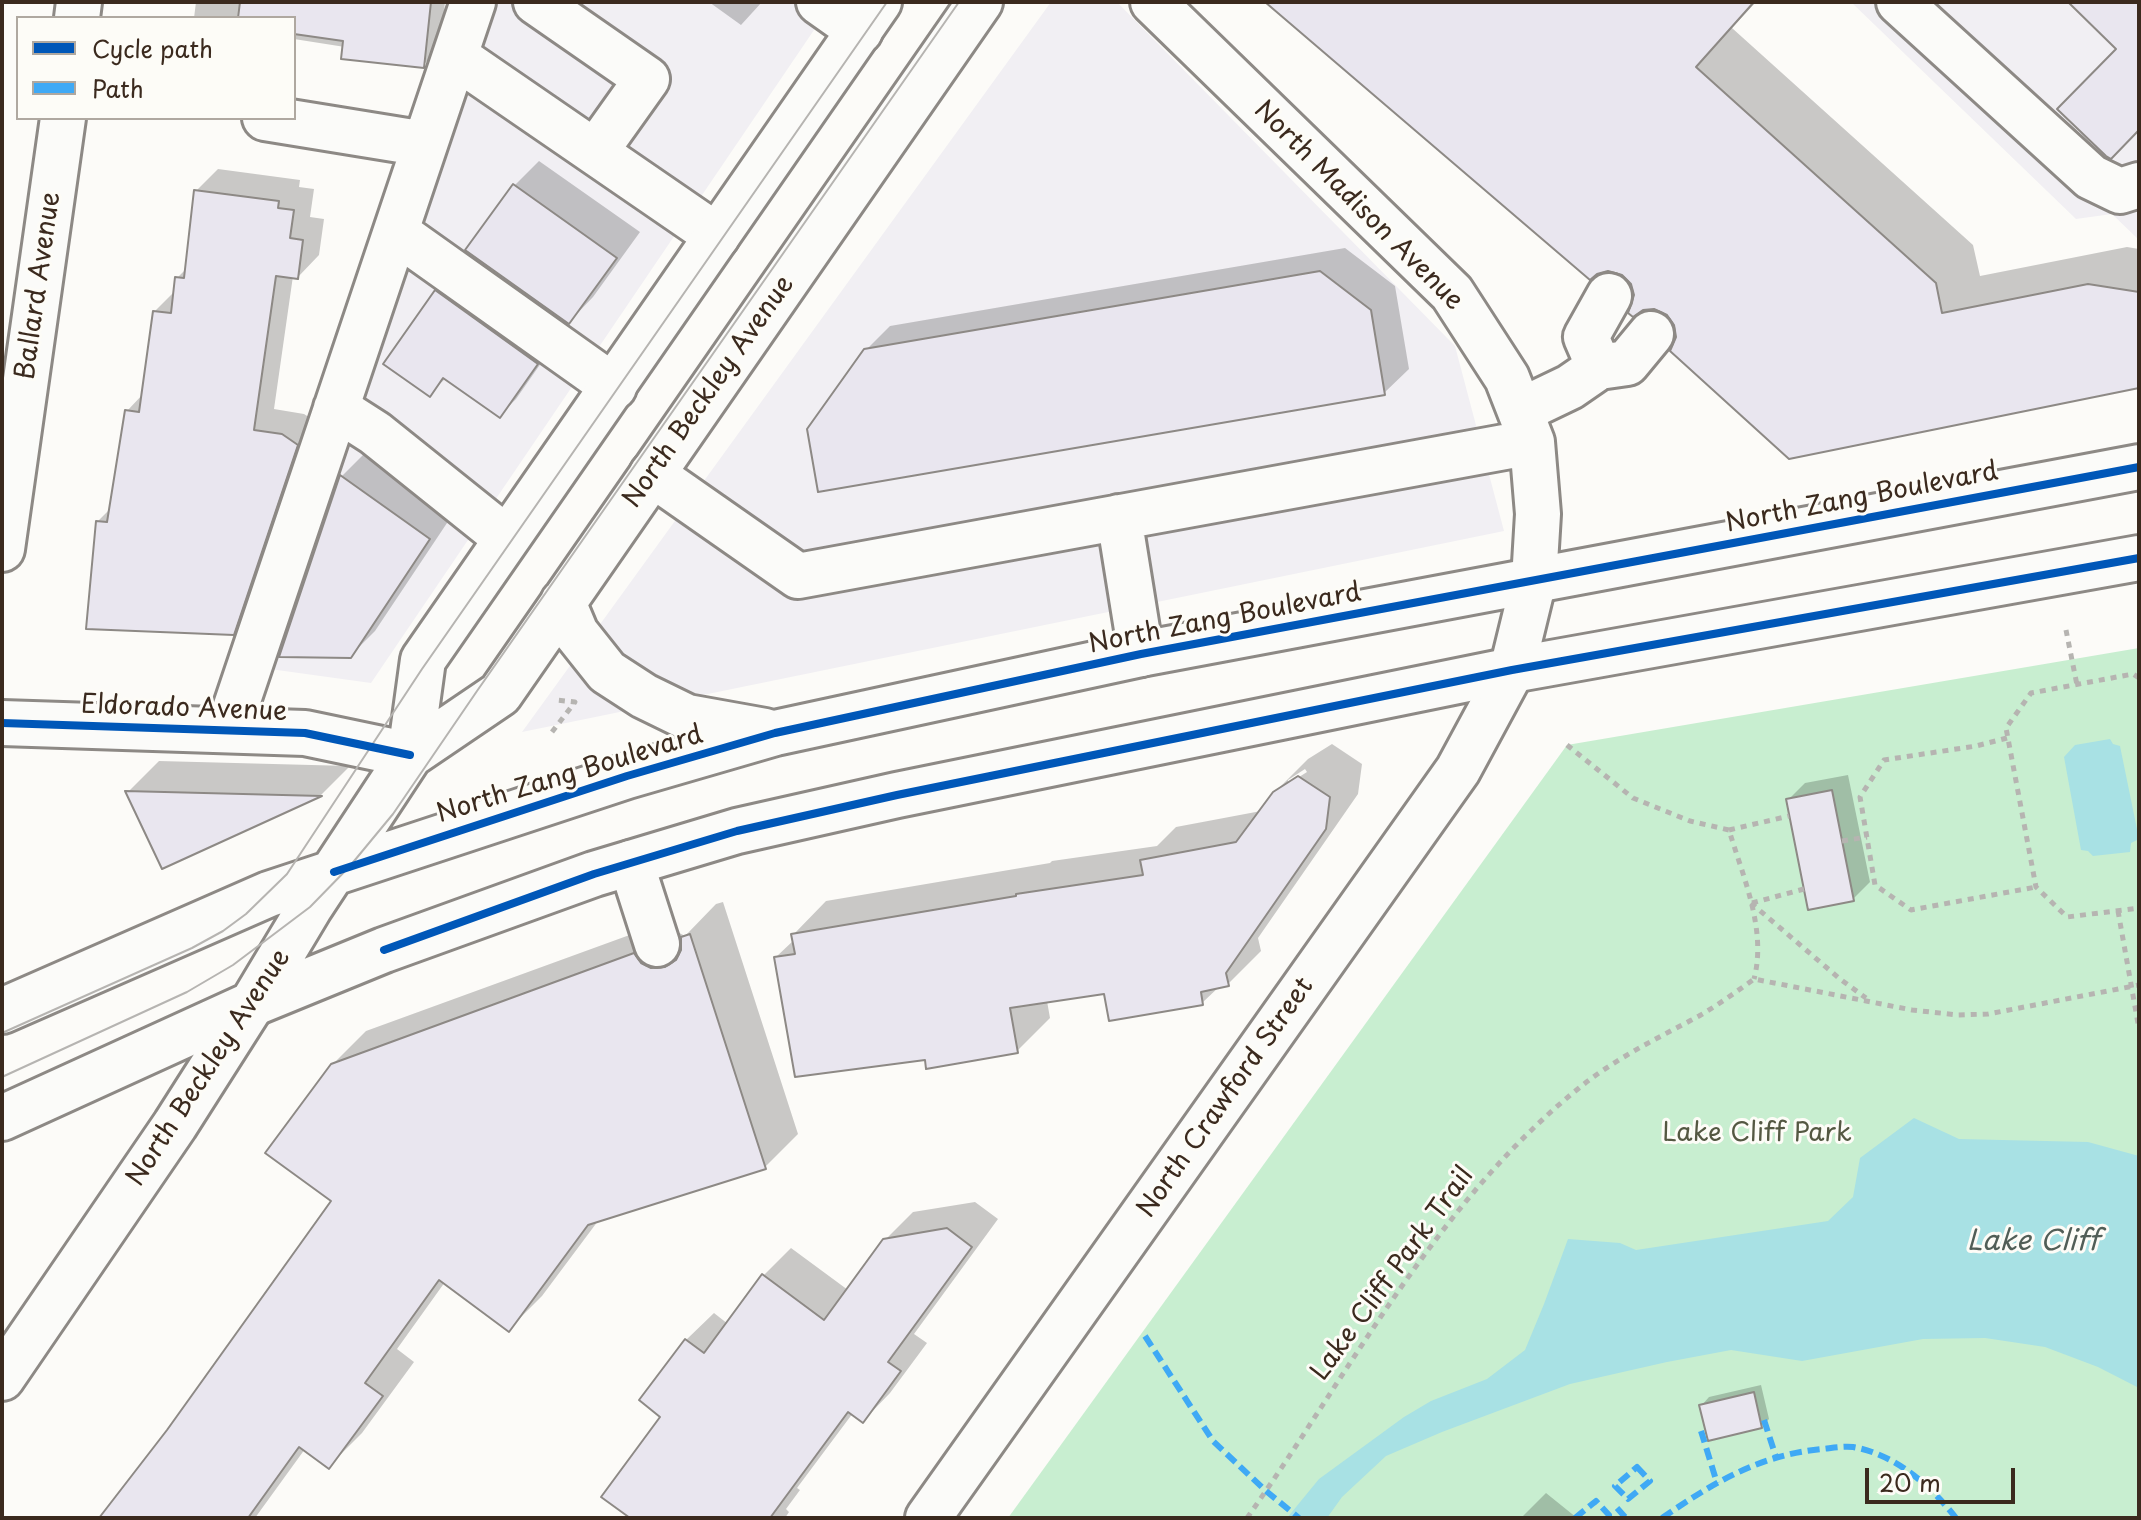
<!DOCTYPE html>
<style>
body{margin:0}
#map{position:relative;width:2141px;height:1520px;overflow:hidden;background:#fcfbf8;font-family:"Playpen Sans",sans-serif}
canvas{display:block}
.frame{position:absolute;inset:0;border:4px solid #3b2a1e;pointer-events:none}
.legend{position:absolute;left:16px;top:16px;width:280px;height:104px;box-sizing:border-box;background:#fdfcf7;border:2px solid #afa8a0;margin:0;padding:10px 14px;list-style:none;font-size:24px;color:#3b2a1e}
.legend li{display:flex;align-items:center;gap:16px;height:40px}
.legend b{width:40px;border:2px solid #afa8a0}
.scale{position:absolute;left:1865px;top:1468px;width:150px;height:36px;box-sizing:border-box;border:4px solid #3b2a1e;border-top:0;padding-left:10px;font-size:24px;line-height:28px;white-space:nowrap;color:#3b2a1e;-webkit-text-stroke:6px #fdfcf7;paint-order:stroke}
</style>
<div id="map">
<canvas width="2141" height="1520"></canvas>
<div class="frame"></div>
<ul class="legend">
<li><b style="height:10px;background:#0057b8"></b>Cycle path</li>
<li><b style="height:10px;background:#3fa9f5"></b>Path</li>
</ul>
<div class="scale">20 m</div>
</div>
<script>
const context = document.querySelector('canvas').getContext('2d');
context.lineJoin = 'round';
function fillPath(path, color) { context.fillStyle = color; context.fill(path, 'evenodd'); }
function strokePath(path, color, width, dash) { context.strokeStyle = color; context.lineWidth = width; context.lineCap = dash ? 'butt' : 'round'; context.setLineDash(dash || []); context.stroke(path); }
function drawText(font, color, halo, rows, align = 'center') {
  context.font = font + ' "Playpen Sans",sans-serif'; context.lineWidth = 6; context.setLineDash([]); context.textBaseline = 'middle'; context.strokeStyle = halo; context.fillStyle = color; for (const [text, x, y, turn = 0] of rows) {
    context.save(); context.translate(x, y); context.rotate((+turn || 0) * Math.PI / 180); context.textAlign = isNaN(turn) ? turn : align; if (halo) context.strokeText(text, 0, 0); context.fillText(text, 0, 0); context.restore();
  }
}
fillPath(new Path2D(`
 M479 2H833L371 683 241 665Z
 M1051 2H1117L1455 346 1504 531 522 732Z
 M1851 2H2139V240L2112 214 2076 219Z`), '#f1eff3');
fillPath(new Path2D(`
 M2139 648V1518H1008L1567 745Z`), '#c8eed0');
fillPath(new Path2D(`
 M2110 739 2113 744 2120 746 2139 839 2131 843 2130 852 2093 856 2088 851 2081 850 2064 757 2075 745Z
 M1914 1118 1959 1139 2088 1142 2139 1156V1388L2098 1367 2045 1347 1985 1338 1923 1339 1802 1361 1731 1350 1667 1362 1570 1384 1442 1432 1386 1456 1342 1497 1327 1518H1287L1319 1479 1404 1417 1431 1401 1487 1379 1525 1350 1544 1304 1568 1239 1620 1243 1636 1250 1828 1221 1853 1197 1860 1158Z`), '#a8e1e4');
fillPath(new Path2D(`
 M196 2H445L440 49 423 65 345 47 294 39V18H194Z
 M709 2H762L741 25Z
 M1268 2H1756L1732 28 1973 245 1980 276 2127 247 2139 249V386L1678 338 1676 324 1669 314 1636 295 1633 283Z
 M539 161 640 232 593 297 569 322 468 250 515 185Z
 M218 169 300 180 299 187 314 189 310 217 324 219 319 255 298 277 293 276 274 409 304 414 318 423 255 611 233 633 98 521 111 508 127 411 143 394 155 311 176 290 177 278 187 268 196 191Z
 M1345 248 1395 286 1409 369 1384 393 865 351 890 326Z
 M453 275 553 346 516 399 500 415 446 378 429 394 436 292Z
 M366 452 453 514 375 631 350 656 342 476Z
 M1332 744 1362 764 1358 794 1258 938 1261 951 1228 984 1220 986 1202 1003 1106 992 1047 1001 1050 1018 1017 1051 926 1058 776 957 794 940 793 935 826 901 1050 863 1052 861 1157 846 1176 827 1261 811 1274 793 1308 759ZM1305 769 1307 772 1288 784V780Z
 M159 761 350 766 321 795 162 867 128 792Z
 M1848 775 1870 882 1853 899 1788 800 1805 783Z
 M723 902 798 1134 765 1167 598 1221 542 1296 509 1329 445 1282 397 1349 414 1362 362 1433 329 1466 305 1449 255 1518H102L169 1431 334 1200 332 1065 366 1031 668 921 674 930 685 936 716 904Z
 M975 1202 998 1219 914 1334 927 1343 890 1393 863 1421 853 1413 797 1488 800 1490 786 1509 789 1512 785 1518H633L686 1340 714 1313 728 1324 763 1276 791 1248 848 1290 885 1240 913 1212Z
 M1761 1385 1769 1419 1761 1427 1702 1405 1709 1397Z
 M1546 1493 1577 1518H1521Z`), '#0003');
const building = new Path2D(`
 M240 2H431L424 68 341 59 343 41 294 34V18H238Z
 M1265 2H1754L1696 67 1936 283 1942 313 2088 284 2139 292V388L1789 459 1670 351 1676 337 1674 325 1667 315 1654 309 1643 310 1633 317 1628 313 1634 295 1631 284 1622 275 1608 271 1597 274 1590 280Z
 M2068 2H2139V130L2111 159 2106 156 2057 109 2116 49Z
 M513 184 617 258 569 324 465 250Z
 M194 190 279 201 278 208 294 210 290 238 303 240 298 279 276 276 254 430 282 434 298 445 234 635 86 629 96 521 107 522 125 410 139 412 153 311 171 313 175 277 184 278Z
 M1320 271 1371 310 1385 395 818 492 807 429 864 349Z
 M435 290 538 364 500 418 443 378 430 397 383 364Z
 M340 475 430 539 351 658 279 657Z
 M1298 776 1330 797 1326 829 1226 973 1229 986 1201 992 1203 1005 1109 1021 1104 994 1010 1008 1018 1053 926 1069 925 1060 795 1077 774 957 795 954 791 934 1016 896V894L1143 875 1140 860 1236 842 1273 792Z
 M1832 790 1854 901 1808 910 1786 799Z
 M125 791 322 796 162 869Z
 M690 934 766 1169 588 1225 509 1332 439 1280 365 1383 383 1396 329 1469 299 1447 248 1518H99L167 1430 331 1201 265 1153 331 1064 634 953 641 963 651 968 665 967 676 960 681 950V937Z
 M947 1228 972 1247 888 1362 901 1371 863 1423 848 1412 770 1518H630L601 1497 660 1417 639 1400 685 1339 704 1353 762 1274 824 1320 883 1239Z
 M1754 1392 1762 1428 1708 1441 1699 1405Z`);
fillPath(building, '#e9e6ef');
strokePath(building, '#8d8985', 2);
const minor = new Path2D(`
 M536 2 647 79 595 152
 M819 2 860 31
 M1899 2 2091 177 2120 191 2139 185
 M77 18 79 2
 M455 56 717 236
 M265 118 425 144
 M396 232 614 387
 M1599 367 1586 337 1609 296
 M336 408 375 433 506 538
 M1520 411 1570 387 1599 367 1627 363 1651 334
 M652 474 798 576 1532 442
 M1119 517 1141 654
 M2 549 63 118
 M2 723 305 733 410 755
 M228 730 473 2
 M631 863 657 944
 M2 1378 175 1125 252 1004
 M928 1518 1458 770 1512 670 1534 580 1538 514 1532 442 1507 378 1452 293 1153 2`);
const major = new Path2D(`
 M563 602 576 633 607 672 644 696 687 717 765 731
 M410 755 423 660 879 2
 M252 1004 310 907 410 755 500 694 980 2
 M2 1011 269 894 627 776 775 733 1141 654 2139 467
 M2 1118 252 1004 384 950 594 874 737 831 897 795 1512 670 2139 558`);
strokePath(minor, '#8d8985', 50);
strokePath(major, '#8d8985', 50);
strokePath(new Path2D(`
 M2066 630 2077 685
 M2139 678 2133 674 2031 693 2006 728 2036 887 2067 917 2139 908
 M552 732 575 702 556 700
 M2007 738 1976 746 1884 760 1860 797 1875 885 1911 910 2036 887
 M1567 745 1633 798 1690 821 1729 830C1743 877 1767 930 1754 979
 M1729 830 1789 816
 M1842 841 1867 837
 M1751 903 1840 979 1866 998
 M1752 903 1804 889
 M2118 911 2139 1029
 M1247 1518C1351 1371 1437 1202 1579 1088 1616 1058 1658 1038 1699 1016 1718 1005 1736 992 1754 979L1912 1010 1958 1015 1988 1014 2139 985`), '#b6b4b1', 5, [6, 6]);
strokePath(minor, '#fbfbf9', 44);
strokePath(major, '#fbfbf9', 44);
strokePath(new Path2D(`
 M2 1033 192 948 223 931 246 914 287 874 422 669 887 2
 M2 1077 187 992 233 965 310 907 350 866 393 814 477 691 959 2`), '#b6b4b1', 2);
strokePath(new Path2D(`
 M1145 1336 1213 1441 1266 1491 1299 1518
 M1764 1420 1776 1457
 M1701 1431 1717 1483
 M1637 1467 1650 1481 1628 1499 1615 1486Z
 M1617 1508 1626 1518
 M1575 1518 1596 1501 1609 1515 1605 1518
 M1662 1518C1713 1483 1759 1455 1822 1449 1832 1448 1843 1446 1853 1447 1895 1454 1931 1486 1956 1518`), '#3fa9f5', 6, [12, 6]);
strokePath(new Path2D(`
 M2 723 305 733 410 755
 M334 872 627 776 775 733 1141 654 2139 467
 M384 950 594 874 737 831 897 795 1512 670 2139 558`), '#0057b8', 8);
drawText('26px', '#3b2a1e', '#fdfcf7', [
 ["North Madison Avenue",1358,206,45],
 ["Ballard Avenue",39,286,-82],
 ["North Beckley Avenue",709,392,-55],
 ["North Zang Boulevard",1862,498,-11],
 ["North Zang Boulevard",1225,619,-11],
 ["Eldorado Avenue",184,709,2],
 ["North Zang Boulevard",570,775,-17],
 ["North Beckley Avenue",209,1068,-57],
 ["North Crawford Street",1226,1098,-55],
 ["Lake Cliff Park Trail",1393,1274,-54]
]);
drawText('26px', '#545842', '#fdfcf7', [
 ["Lake Cliff Park",1757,1134]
]);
drawText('italic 28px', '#515e57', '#fdfcf7', [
 ["Lake Cliff",2033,1242]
]);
</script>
